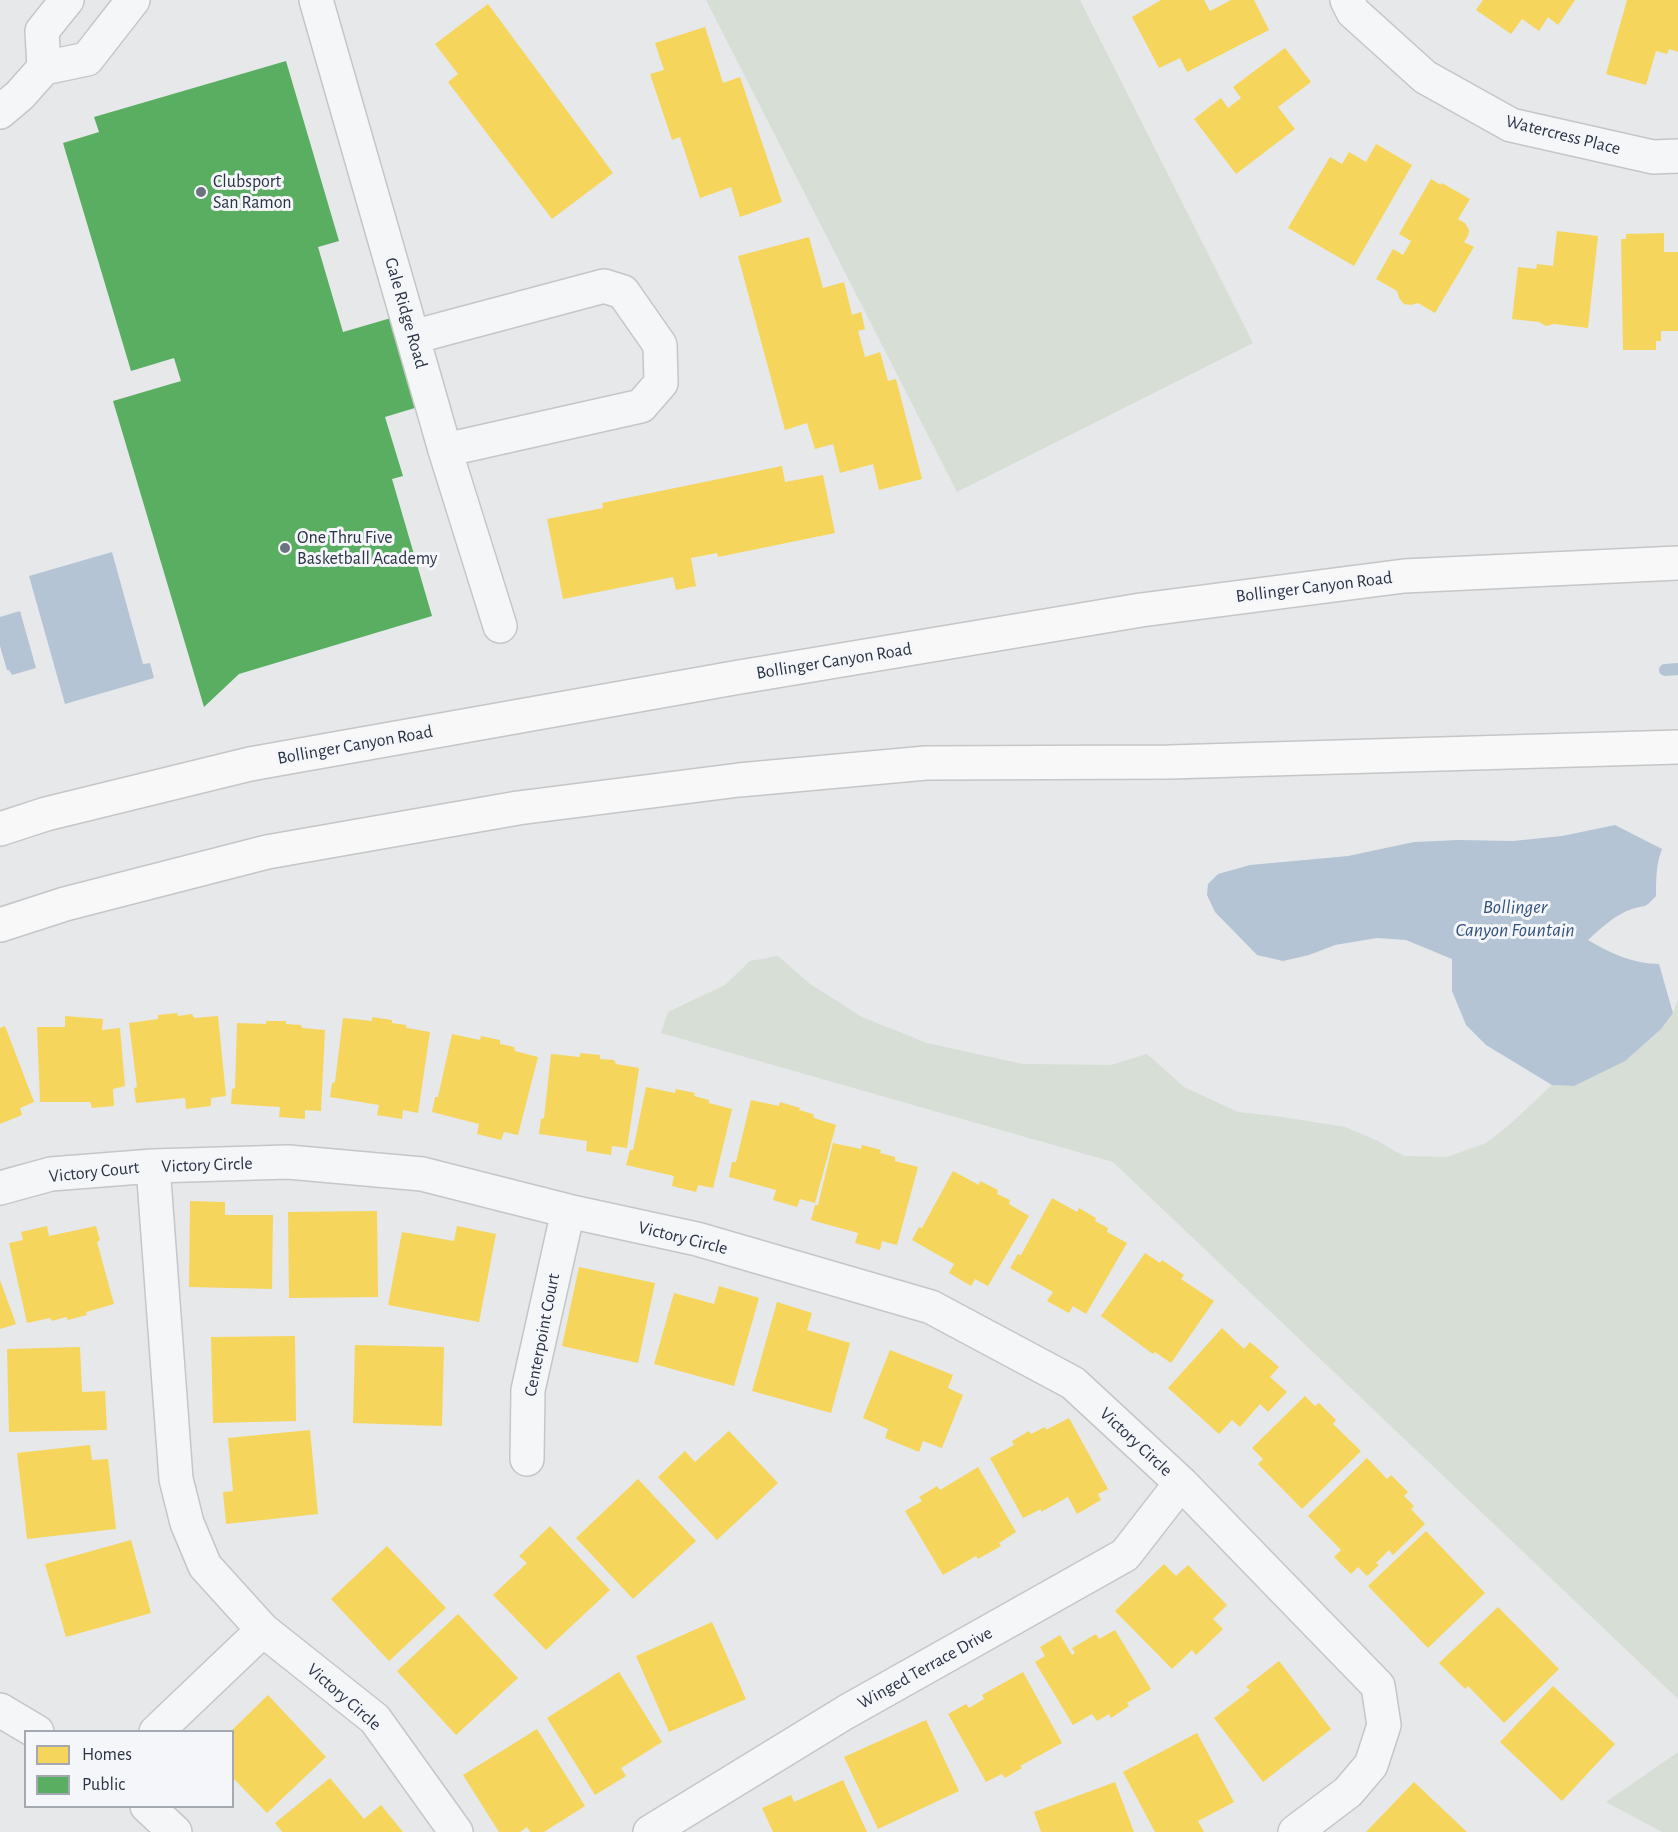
<!DOCTYPE html>
<style>
body{margin:0}
#map{position:relative;width:1678px;height:1832px;overflow:hidden;background:#e6e8ea;font-family:"Alegreya Sans",sans-serif}
canvas{display:block}
.legend{position:absolute;left:24px;top:1730px;width:210px;height:78px;box-sizing:border-box;background:#f4f6f9;border:2px solid #a4a8b1;margin:0;padding:8px 10px;list-style:none;font-size:18px;color:#2b3445}
.legend li{display:flex;align-items:center;gap:12px;height:30px}
.legend b{width:30px;border:2px solid #a4a8b1}
</style>
<div id="map">
<canvas width="1678" height="1832"></canvas>
<ul class="legend">
<li><b style="height:16px;background:#f6d55c"></b>Homes</li>
<li><b style="height:16px;background:#5aae61"></b>Public</li>
</ul>
</div>
<script>
const context = document.querySelector('canvas').getContext('2d');
context.lineJoin = 'round';
function fillPath(path, color) { context.fillStyle = color; context.fill(path, 'evenodd'); }
function strokePath(path, color, width, dash) { context.strokeStyle = color; context.lineWidth = width; context.lineCap = dash ? 'butt' : 'round'; context.setLineDash(dash || []); context.stroke(path); }
function drawText(font, color, halo, rows, align = 'center') {
  context.font = font + ' "Alegreya Sans",sans-serif'; context.lineWidth = 6; context.setLineDash([]); context.textBaseline = 'middle'; context.strokeStyle = halo; context.fillStyle = color; for (const [text, x, y, turn = 0] of rows) {
    context.save(); context.translate(x, y); context.rotate((+turn || 0) * Math.PI / 180); context.textAlign = isNaN(turn) ? turn : align; if (halo) context.strokeText(text, 0, 0); context.fillText(text, 0, 0); context.restore();
  }
}
fillPath(new Path2D(`
 M706 0H1080L1253 343 957 492Z
 M778 956 810 984 862 1017 927 1043 1023 1064 1111 1065 1147 1054 1184 1087 1238 1112 1282 1117 1345 1127 1376 1140 1404 1156 1447 1157 1486 1143 1508 1126 1552 1085 1574 1086 1673 1013 1678 1000V1699L1113 1162 661 1033 668 1012 725 985 750 961Z
 M1678 1752V1832H1662L1606 1802Z`), '#d6ded6');
fillPath(new Path2D(`
 M112 552 143 664 150 663 154 678 65 704 29 576Z
 M20 611 36 668 12 675 9 670H7L0 646V617Z
 M1615 825 1662 849C1656 864 1656 880 1656 896 1643 910 1647 904 1632 909 1616 914 1600 929 1588 940 1610 953 1633 964 1659 964L1673 1013 1661 1029 1625 1061 1574 1086 1552 1085 1486 1045 1466 1025 1452 991V959L1406 940 1377 938 1335 945 1309 955 1283 961 1257 955 1215 912 1207 895 1208 884 1218 874 1250 865 1348 856 1414 842 1458 840 1513 841 1562 836Z`), '#b4c4d5');
fillPath(new Path2D(`
 M1161 0H1204L1210 11 1231 0H1254L1269 30 1187 72 1180 58 1159 68 1132 17Z
 M1483 0H1575L1558 25 1548 17 1539 31 1522 19 1511 34 1476 10Z
 M1627 0H1678V52L1669 49 1667 54 1656 51 1646 85 1606 74Z
 M488 4 613 173 552 219 448 82 458 74 435 44Z
 M705 27 723 83 740 77 782 202 740 217 731 187 700 198 680 137 672 140 650 74 664 70 655 43Z
 M1285 48 1311 82 1278 107 1295 129 1236 174 1194 119 1221 98 1228 108 1241 98 1233 87Z
 M1376 144 1412 165 1354 266 1288 228 1330 157 1342 164 1349 152 1366 162Z
 M1431 179 1441 185 1442 183 1470 199 1458 219 1465 223 1469 230 1468 236 1464 242 1474 247 1435 313 1418 303 1411 305 1404 304 1399 298 1397 291 1376 279 1393 249 1403 255 1411 241 1399 234Z
 M1557 231 1598 236 1588 328 1554 324 1546 326 1539 322 1512 319 1518 267 1536 269 1537 264 1553 266Z
 M1664 233V252H1678V331H1661V341H1656V350H1623L1621 239H1626V234Z
 M809 237 823 288 844 282 852 315 861 312 865 329 858 331 865 357 880 352 888 381 896 379 922 479 879 490 873 464 840 473 833 444 815 449 807 423 785 430 738 256Z
 M782 466 785 482 823 475 835 533 718 557 717 553 691 558 696 586 676 590 673 577 563 599 547 519 603 508 602 503Z
 M177 1013 178 1016 192 1014 194 1018 218 1016 226 1096 211 1098V1106L186 1109 185 1098 136 1103 134 1088 137 1087 129 1023 158 1019V1015Z
 M65 1016 103 1019 102 1030 120 1028 125 1086 113 1089 114 1106 92 1108 90 1102H40L37 1027H65Z
 M372 1017 392 1020V1023L406 1025 407 1028 430 1032 418 1113 403 1110 402 1119 377 1115 379 1105 330 1097 332 1083 335 1082 343 1018 372 1021Z
 M266 1021H286V1024L301 1025 302 1028 325 1030 321 1111 305 1110V1119L279 1117 280 1107 231 1104 232 1089 235 1088 237 1023 266 1024Z
 M5 1026 34 1102 20 1108 22 1115 0 1124V1028Z
 M452 1034 480 1040 481 1036 500 1040V1044L514 1047 515 1051 538 1057 518 1135 504 1132 501 1140 477 1134 479 1124 432 1112 435 1097H438Z
 M580 1053 600 1055V1059L614 1060 616 1064 639 1068 627 1148 612 1146 611 1155 586 1151 587 1141 539 1134 541 1119 544 1118 551 1054 580 1057Z
 M646 1087 675 1093 676 1089 695 1093 694 1096 709 1100V1103L732 1109 713 1188 698 1185 696 1192 672 1186 674 1176 626 1165 630 1150H633Z
 M751 1100 779 1106 780 1102 800 1108 799 1110 813 1114 814 1118 836 1125 815 1203 800 1199 797 1207 773 1200 776 1190 729 1177 732 1162H736Z
 M833 1143 861 1149 862 1145 881 1150 880 1153 895 1157V1161L918 1167 897 1245 882 1241 880 1250 855 1243 858 1233 811 1220 815 1205H818Z
 M953 1171 979 1185 980 1181 998 1190 997 1194 1010 1200 1009 1204 1029 1216 988 1286 975 1279 971 1286 949 1273 954 1264 912 1240 919 1227 922 1228Z
 M1052 1198 1077 1212 1079 1208 1096 1218 1095 1221 1108 1228 1107 1232 1127 1243 1086 1314 1073 1306 1069 1313 1047 1301 1053 1292 1010 1268 1018 1254 1021 1255Z
 M190 1201 225 1202V1215H273L272 1289 189 1287Z
 M377 1211 378 1297 289 1298 288 1212Z
 M47 1226 49 1236 96 1226 100 1240 97 1242 114 1304 86 1312 87 1315 68 1320 66 1317 52 1321 50 1318 27 1323 9 1243 23 1240 21 1232Z
 M457 1226 496 1234 479 1322 388 1305 402 1232 454 1241Z
 M1145 1253 1160 1263 1162 1260 1184 1275 1181 1279 1214 1301 1171 1363 1155 1352 1153 1354 1101 1316Z
 M579 1267 655 1283 638 1363 562 1346Z
 M0 1280 16 1324 0 1329Z
 M719 1286 759 1298 734 1386 654 1364 674 1293 714 1304Z
 M777 1302 812 1313 807 1330 850 1343 831 1413 752 1391Z
 M1222 1328 1244 1349 1250 1342 1279 1367 1270 1377 1287 1392 1268 1412 1260 1404 1240 1427 1232 1420 1219 1434 1168 1388Z
 M295 1336 296 1421 213 1423 211 1337Z
 M355 1345 444 1347 442 1426 353 1423Z
 M80 1347 82 1392 105 1391 107 1430 9 1432 7 1349Z
 M890 1350 953 1375 948 1388 963 1395 942 1448 923 1441 919 1452 885 1438 888 1429 863 1418Z
 M1305 1396 1315 1406 1319 1403 1336 1420 1333 1424 1361 1451 1302 1509 1258 1464 1263 1459 1252 1448Z
 M1069 1418 1108 1489 1098 1494 1101 1500 1077 1514 1068 1497 1041 1512V1509L1023 1518 990 1458 1014 1445 1012 1441 1029 1431 1031 1434 1045 1427 1046 1430Z
 M310 1430 318 1514 226 1524 223 1492 233 1491 228 1438Z
 M729 1431 778 1483 717 1540 658 1477 685 1451 695 1462Z
 M90 1445 92 1460 108 1459 116 1529 27 1539 17 1453Z
 M1367 1458 1387 1479 1391 1475 1408 1492 1404 1496 1414 1506 1411 1509 1425 1524 1393 1555 1389 1550 1376 1563 1379 1565 1367 1576 1358 1567 1351 1574 1334 1557 1341 1550 1308 1516Z
 M978 1467 1016 1532 999 1543 1001 1546 978 1559 976 1556 943 1575 905 1511 922 1501 919 1497 937 1486 940 1490Z
 M638 1479 696 1541 633 1599 576 1538Z
 M550 1526 610 1590 546 1650 493 1595 527 1563 519 1556Z
 M1426 1531 1485 1593 1428 1648 1368 1586Z
 M131 1540 151 1613 66 1637 45 1564Z
 M387 1546 446 1608 389 1661 331 1599Z
 M1164 1564 1176 1576 1188 1565 1227 1605 1213 1619 1223 1629 1196 1655 1192 1650 1172 1669 1115 1611Z
 M1498 1607 1559 1669 1504 1723 1468 1686 1465 1689 1439 1663Z
 M458 1614 518 1678 456 1735 397 1671Z
 M712 1622 746 1699 669 1732 636 1656Z
 M1115 1630 1151 1689 1127 1703 1129 1706 1111 1718 1109 1714 1097 1721 1092 1714 1073 1725 1035 1662 1045 1656 1040 1647 1060 1635 1072 1655 1075 1653 1072 1648 1096 1634 1099 1639Z
 M1279 1661 1331 1729 1263 1782 1214 1718 1250 1690 1246 1687Z
 M619 1672 662 1742 621 1768 626 1776 595 1795 547 1718Z
 M1023 1672 1062 1743 1020 1766 1022 1768 1005 1778 1002 1774 986 1782 948 1714 966 1704 969 1708 984 1699 982 1695Z
 M1553 1686 1615 1744 1562 1801 1500 1742Z
 M268 1695 326 1757 267 1813 232 1777V1732H230Z
 M926 1720 959 1791 878 1829 844 1757Z
 M537 1729 585 1806 544 1832H530L527 1827 520 1832H499L463 1775Z
 M1197 1733 1234 1802 1198 1821 1204 1832H1155L1123 1772Z
 M330 1778 364 1819 381 1805 403 1832H282L275 1823Z
 M843 1780 867 1832H773L762 1808 791 1795 794 1802Z
 M1115 1782 1134 1832H1041L1034 1812Z
 M1414 1782 1467 1832H1366Z`), '#f6d55c');
fillPath(new Path2D(`
 M286 61 339 241 318 247 343 332 391 318 418 407 385 417 403 476 392 479 432 616 239 674 204 707 113 401 181 381 174 358 131 371 63 143 99 132 94 117Z`), '#5aae61');
strokePath(new Path2D(`
 M1665 670 1678 669`), '#b4c4d5', 12);
const street = new Path2D(`
 M316 0 445 450 500 626
 M1347 0 1353 12 1425 77 1511 125 1653 157 1678 156
 M44 68 42 31 67 0
 M0 112 20 95 44 68 87 59 133 0
 M413 337 604 286 623 292 660 345 661 383 641 406 445 450
 M153 1166 176 1479 187 1523 205 1566 263 1630 375 1719 456 1832
 M0 1188 51 1174 153 1166 288 1162 422 1174 568 1211 697 1239 931 1307 1073 1383 1181 1483 1378 1686 1384 1725 1371 1765 1348 1792 1295 1832
 M527 1459 528 1390 568 1211
 M0 1710 37 1732
 M156 1732 263 1630
 M147 1806 175 1832
 M650 1832 846 1712 1125 1555 1181 1483`);
const secondary = new Path2D(`
 M0 829 46 814 250 764 734 678 1141 610 1404 576 1678 563
 M0 925 65 904 267 852 518 808 739 780 926 763 1169 762 1678 747`);
strokePath(street, '#c4c6c8', 36);
strokePath(secondary, '#c4c6c8', 36);
strokePath(street, '#f5f6f7', 33);
strokePath(secondary, '#f8f8f8', 33);
for (const [x, y, r, color] of [
 [201,192,6,"#6c737f"],
 [285,548,6,"#6c737f"]
]) { const dot = new Path2D(); dot.arc(x, y, r, 0, 2 * Math.PI); context.fillStyle = color; context.fill(dot); strokePath(dot, '#f4f6f9', 2); }
drawText('18px', '#2b3445', '#f4f6f9', [
 ["Watercress Place",1563,135,14],
 ["Gale Ridge Road",406,313,74],
 ["Bollinger Canyon Road",1314,587,-7],
 ["Bollinger Canyon Road",834,661,-9],
 ["Bollinger Canyon Road",355,745,-10],
 ["Victory Circle",207,1165,-2],
 ["Victory Court",94,1172,-6],
 ["Victory Circle",683,1238,14],
 ["Centerpoint Court",542,1335,-79],
 ["Victory Circle",1136,1442,43],
 ["Winged Terrace Drive",925,1668,-29],
 ["Victory Circle",344,1697,41]
]);
drawText('18px', '#2b3445', '#f4f6f9', [
 ["Clubsport",213,182],
 ["San Ramon",213,203],
 ["One Thru Five",297,538],
 ["Basketball Academy",297,559]
], 'left');
drawText('italic 20px', '#34527a', '#f4f6f9', [
 ["Bollinger",1515,907],
 ["Canyon Fountain",1515,930]
]);
</script>
